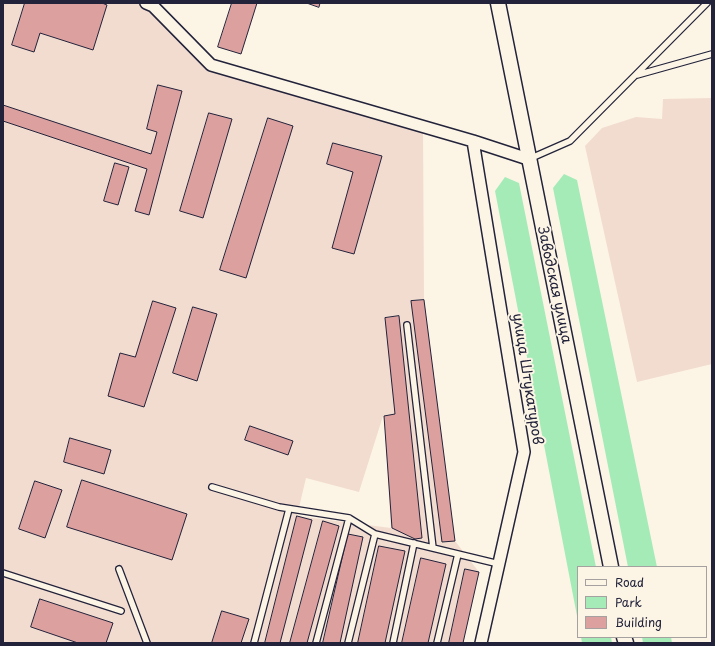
<!DOCTYPE html>
<meta charset="utf-8">
<style>
body{margin:0}
#map{position:relative;width:715px;height:646px;overflow:hidden;background:#fcf5e5;font-family:"Playpen Sans",sans-serif}
canvas{display:block}
.frame{position:absolute;inset:0;border:4px solid #22223b;pointer-events:none}
.legend{position:absolute;left:577px;top:566px;width:130px;height:72px;box-sizing:border-box;background:#fcf5e5;border:1px solid #a5a1a1;margin:0;padding:5px 7px;list-style:none;font-size:12px;color:#22223b}
.legend li{display:flex;align-items:center;gap:8px;height:20px}
.legend b{width:20px;border:1px solid #a5a1a1}
</style>
<div id="map">
<canvas width="715" height="646"></canvas>
<div class="frame"></div>
<ul class="legend">
<li><b style="height:5px;background:#fcf5e5"></b>Road</li>
<li><b style="height:11px;background:#a5ebb8"></b>Park</li>
<li><b style="height:11px;background:#dca19f"></b>Building</li>
</ul>
</div>
<script>
const context = document.querySelector('canvas').getContext('2d');
context.lineJoin = 'round';
function fillPath(path, color) { context.fillStyle = color; context.fill(path, 'evenodd'); }
function strokePath(path, color, width, dash) { context.strokeStyle = color; context.lineWidth = width; context.lineCap = dash ? 'butt' : 'round'; context.setLineDash(dash || []); context.stroke(path); }
function drawText(font, color, halo, rows, align = 'center') {
  context.font = font + ' "Playpen Sans",sans-serif'; context.lineWidth = 4; context.setLineDash([]); context.textBaseline = 'middle'; context.strokeStyle = halo; context.fillStyle = color; for (const [text, x, y, turn = 0] of rows) {
    context.save(); context.translate(x, y); context.rotate((+turn || 0) * Math.PI / 180); context.textAlign = isNaN(turn) ? turn : align; if (halo) context.strokeText(text, 0, 0); context.fillText(text, 0, 0); context.restore();
  }
}
fillPath(new Path2D(`
 M3 3H145L211 65 423 126 424 300 455 541 479 572 463 643H3ZM383 416H384L391 528 297 516 306 478 359 492Z
 M712 98V364L637 382 585 146 602 128 636 117 662 119 663 99Z`), '#f2dcd0');
fillPath(new Path2D(`
 M564 174 577 180 657 567H628L553 188Z
 M505 177 519 183 596 567H578V621L495 191Z
 M581 637H611L612 643H582Z
 M642 637H671L672 643H643Z`), '#a5ebb8');
const building = new Path2D(`
 M25 3H102L107 5 93 50 40 33 34 52 12 45Z
 M232 3H257L241 54 218 47Z
 M307 3H320L319 7Z
 M158 85 182 91 149 215 135 211 147 169 3 121V105L151 154 157 132 147 129Z
 M209 113 232 119 203 218 180 211Z
 M268 118 293 126 246 278 220 270Z
 M333 143 382 156 354 254 332 248 353 172 327 164Z
 M115 163 129 167 118 205 104 201Z
 M424 300 455 541 442 542 411 301Z
 M153 301 176 308 144 407 108 396 120 353 135 357Z
 M193 307 217 314 197 381 173 373Z
 M399 316 422 538 415 539 392 528 384 416 395 414 385 318Z
 M250 426 293 441 288 455 245 440Z
 M70 438 111 450 104 474 64 462Z
 M82 480 187 514 172 560 67 527Z
 M35 481 62 490 45 538 19 529Z
 M297 516 312 520 280 643H265Z
 M323 521 339 526 307 643H290Z
 M348 534 363 537 340 643H323Z
 M379 546 405 551 385 643H358Z
 M421 558 446 564 428 643H402Z
 M465 569 479 572 463 643H449Z
 M40 599 113 623 106 643H78L31 627Z
 M222 611 249 619 241 643H212Z`);
fillPath(building, '#dca19f');
strokePath(building, '#22223b', 1);
const service = new Path2D(`
 M637 75 712 54
 M529 159 570 141 707 3
 M407 325 433 548
 M212 487 279 507 349 518 375 534 499 564
 M119 569 147 643
 M3 573 121 611
 M254 643 289 509
 M316 643 349 518
 M348 643 375 534
 M393 643 414 543
 M437 643 458 554`);
const minor = new Path2D(`
 M146 3 153 6 211 65 473 141 528 159
 M473 141 524 452 481 643`);
const tertiary = new Path2D(`
 M498 3 611 567
 M624 637 626 643`);
strokePath(service, '#22223b', 8);
strokePath(minor, '#22223b', 14);
strokePath(tertiary, '#22223b', 17);
strokePath(service, '#fcf5e5', 5.5);
strokePath(minor, '#fcf5e5', 11);
strokePath(tertiary, '#fcf5e5', 14);
drawText('14px', '#22223b', '#fcf5e5', [
 ["Заводская улица",554,285,78],
 ["улица Штукатуров",527,379,81]
]);
</script>
